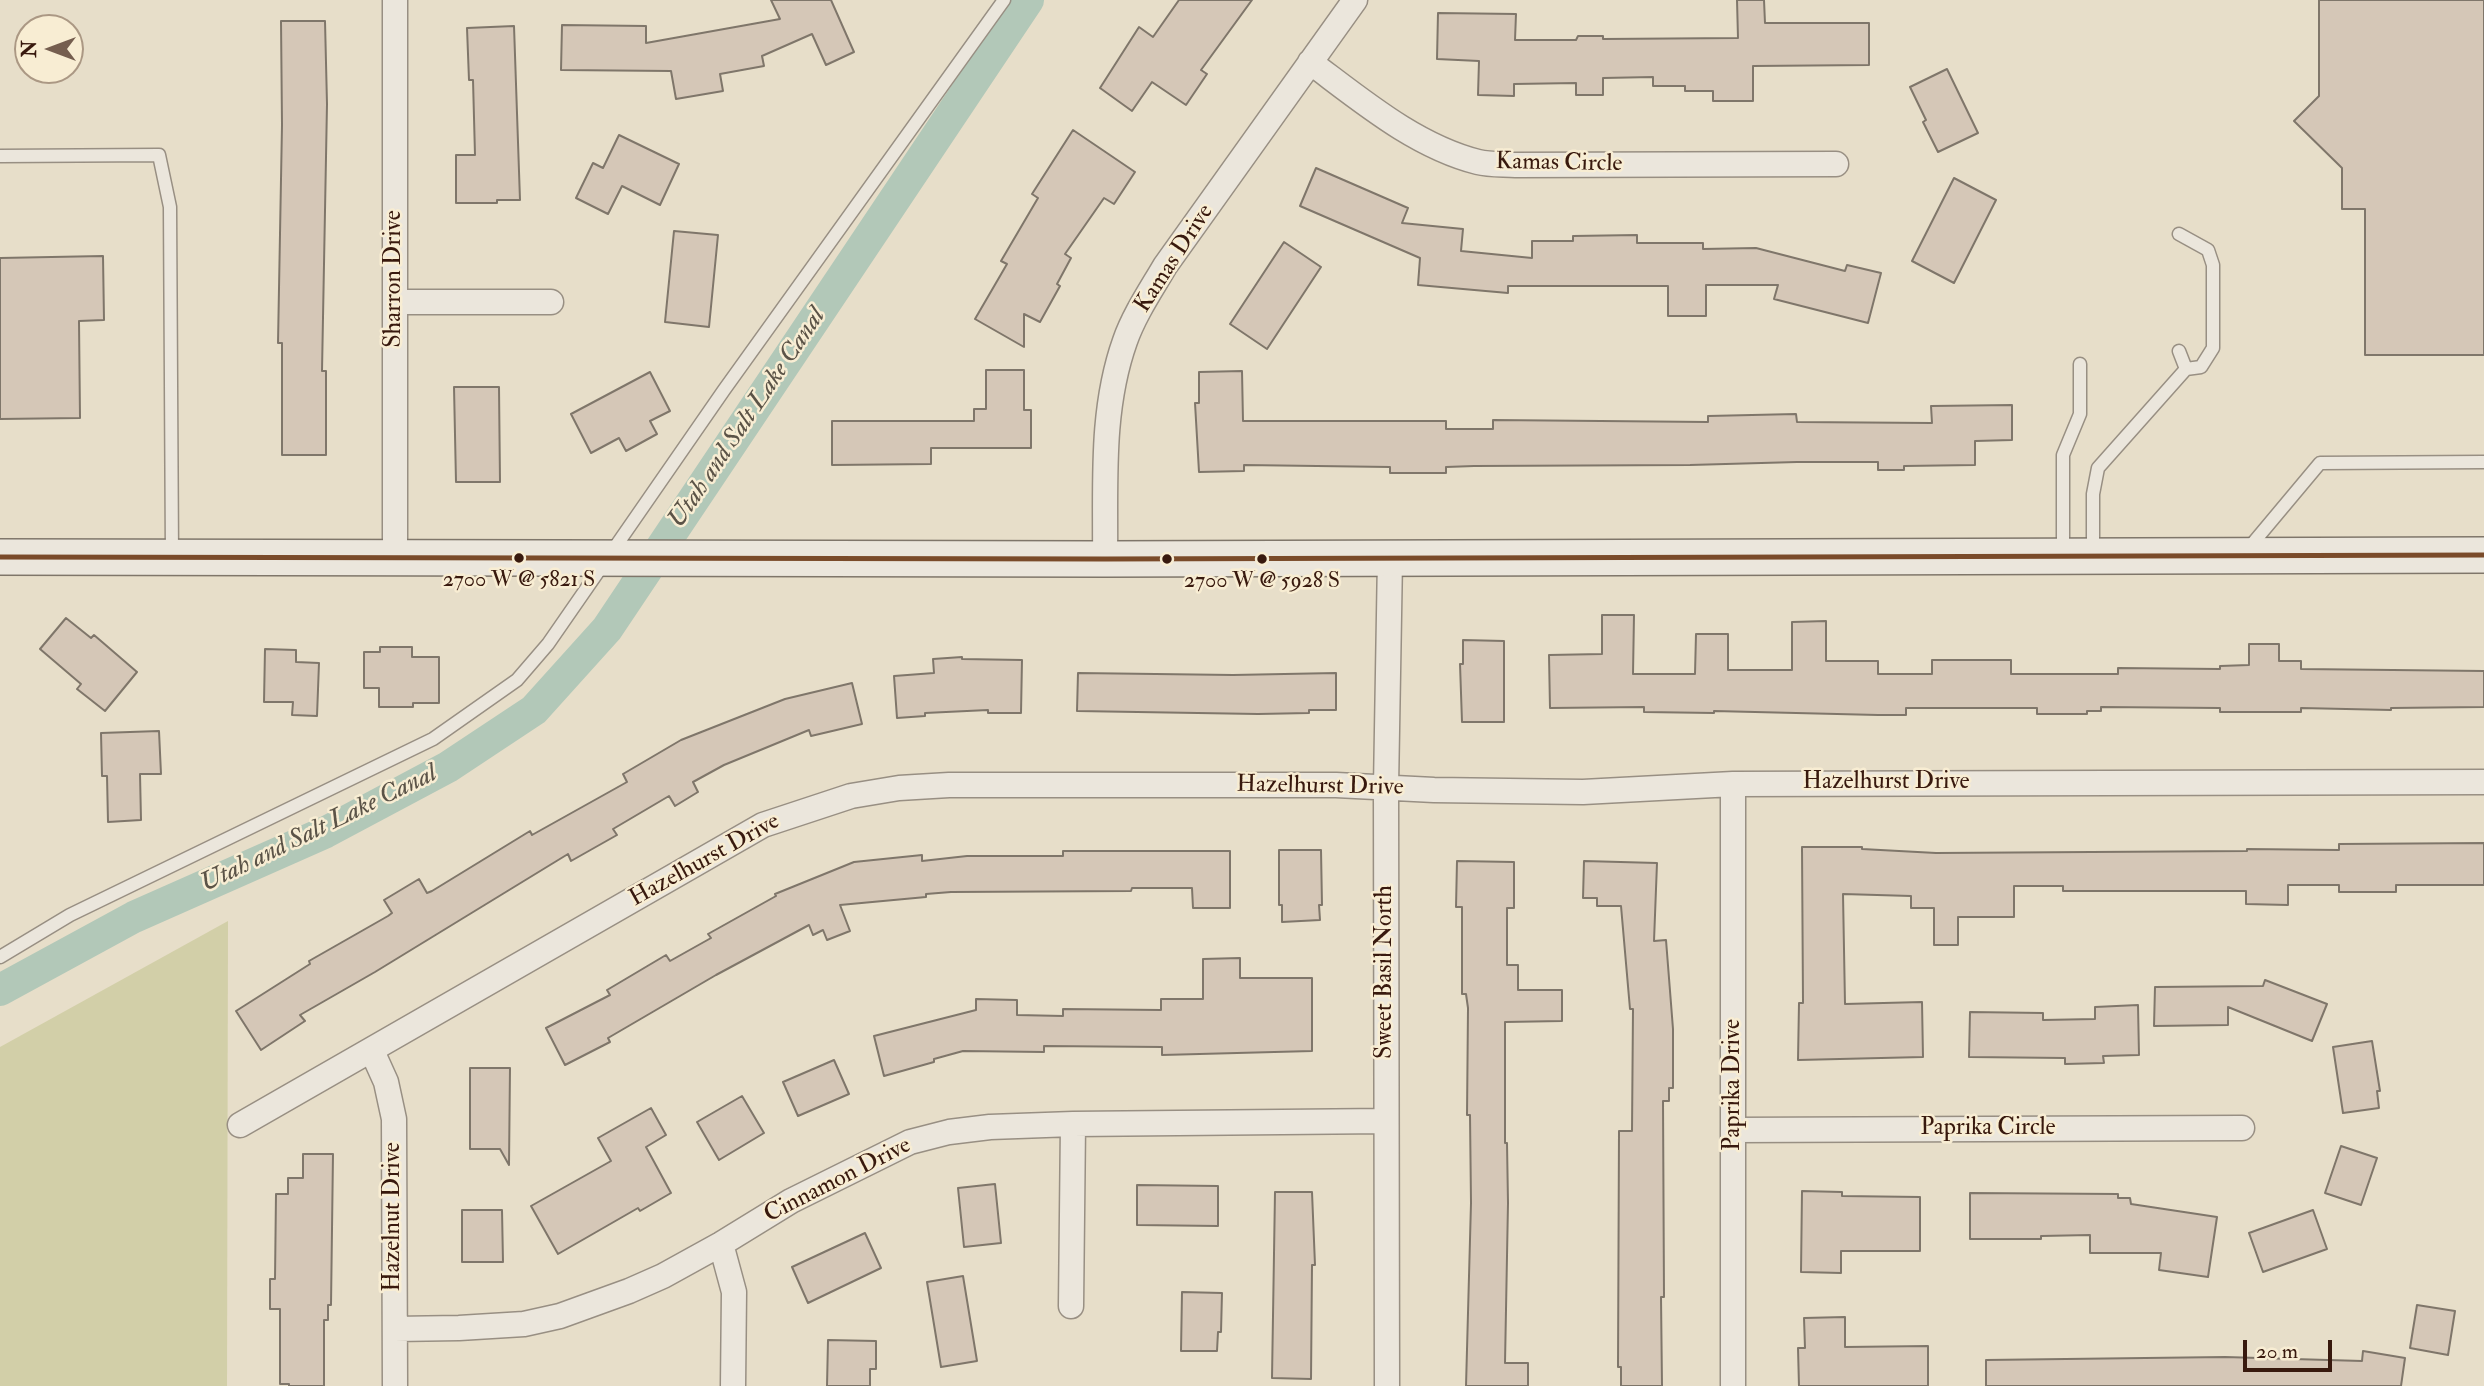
<!DOCTYPE html>
<style>
body{margin:0}
#map{position:relative;width:2484px;height:1386px;overflow:hidden;background:#e7dec9;font-family:"IM FELL Double Pica",serif}
canvas{display:block}
.north{position:absolute;left:14px;top:14px;width:70px;height:70px;box-sizing:border-box;background:#f8edd3;border:2px solid #ab9884;border-radius:50%;rotate:270deg;font-size:19px;font-weight:700;line-height:28px;text-align:center;color:#38190e}
.north::after{content:'';display:block;margin:auto;width:24px;height:32px;background:#755e4f;clip-path:polygon(50% 0,100% 100%,50% 72%,0 100%)}
.scale{position:absolute;left:2243px;top:1340px;width:89px;height:32px;box-sizing:border-box;border:4px solid #38190e;border-top:0;padding-left:9px;font-size:21px;line-height:24px;white-space:nowrap;color:#38190e;-webkit-text-stroke:5px #f8edd3;paint-order:stroke}
</style>
<div id="map">
<canvas width="2484" height="1386"></canvas>
<div class="north">N</div>
<div class="scale">20 m</div>
</div>
<script>
const context = document.querySelector('canvas').getContext('2d');
context.lineJoin = 'round';
function fillPath(path, color) { context.fillStyle = color; context.fill(path, 'evenodd'); }
function strokePath(path, color, width, dash) { context.strokeStyle = color; context.lineWidth = width; context.lineCap = dash ? 'butt' : 'round'; context.setLineDash(dash || []); context.stroke(path); }
function drawText(font, color, halo, rows, align = 'center') {
  context.font = font + ' "IM FELL Double Pica",serif'; context.lineWidth = 5; context.setLineDash([]); context.textBaseline = 'middle'; context.strokeStyle = halo; context.fillStyle = color; for (const [text, x, y, turn = 0] of rows) {
    context.save(); context.translate(x, y); context.rotate((+turn || 0) * Math.PI / 180); context.textAlign = isNaN(turn) ? turn : align; if (halo) context.strokeText(text, 0, 0); context.fillText(text, 0, 0); context.restore();
  }
}
fillPath(new Path2D(`
 M228 921 227 1386H0V1047Z`), '#d2cfa8');
strokePath(new Path2D(`
 M0 990 134 917 326 832 448 767 534 710 607 629 1028 0`), '#b2c8b8', 32);
const building = new Path2D(`
 M771 0H831L854 52 826 65 812 34 762 56 764 66 720 74 723 91 676 99 671 71 561 70 562 25 646 26V43L780 19Z
 M1179 0H1252L1201 70 1207 74 1186 105 1152 82 1132 111 1100 88 1139 27 1153 37Z
 M1737 0H1764L1765 23H1869V65L1753 66V101H1713V91H1685V86H1653V77L1603 78V95H1576V83L1514 84V96L1478 95 1479 61 1437 59 1438 13 1516 14 1515 40H1576L1578 36H1603V39L1738 38Z
 M2319 0H2484V355H2365V209H2342V168L2294 121 2319 96Z
 M281 21H325L327 104 322 371H326V455H282V343H278L282 125Z
 M514 26 520 200H497V203H456V155H475L473 80H469L467 28Z
 M1947 69 1978 133 1938 152 1923 122 1926 120 1910 87Z
 M1073 130 1135 172 1114 204 1104 198 1065 254 1071 258 1057 284 1060 286 1040 322 1024 314V347L975 319 1007 264 1001 261 1038 198 1032 194Z
 M619 135 679 164 660 205 622 186 608 214 576 198 593 163 603 168Z
 M1316 168 1408 208 1402 223 1463 229 1461 251 1532 258V241H1573V236L1637 235V243H1703V249L1756 248 1845 271 1847 265 1881 273 1868 323 1774 299 1778 285H1706V316H1668V286H1508V293L1418 285 1420 258 1300 206Z
 M1954 178 1996 200 1954 283 1912 261Z
 M674 231 718 235 709 327 665 322Z
 M1284 242 1321 267 1267 349 1230 324Z
 M103 256 104 320 79 321 80 418 0 419V258Z
 M986 370H1024V410H1031V448H931V464L832 465V421H974V409H986Z
 M1242 371 1243 421H1446V429H1493V420L1708 422V416L1796 414 1797 422 1932 423 1931 406 2012 405V440L1975 441V465L1904 466V470H1878V462H1797L1690 465 1474 466 1446 467V473H1390V467L1244 465V471L1199 472 1195 403H1199V372Z
 M650 372 670 411 650 421 657 434 626 451 619 438 591 453 571 414Z
 M454 387H499L500 482H456Z
 M1602 615H1634L1633 674H1695L1696 634H1728V670H1792V622L1826 621V661H1878V674H1932V660H2011V674H2118V668L2220 669V666L2249 665V644H2279V661H2301V669L2484 671V707L2391 708V710L2301 708V712H2220V708L2101 707V711H2087V714H2037V708H1906V715H1878L1714 711V713L1644 712V707L1550 708 1549 655 1602 654Z
 M66 618 91 638 94 635 137 672 105 711 77 689 81 684 40 649Z
 M1463 640 1504 641V722H1462L1460 664H1463Z
 M380 647H412V657H439V703H413V707H379V688H364V652H380Z
 M265 649 296 650V662L319 663 317 716 292 715 293 702H264Z
 M962 657V659L1022 660 1021 713H988V710L925 713V716L897 718 894 676 934 673 933 659Z
 M1078 673 1233 675 1336 673V710H1309V713L1258 714 1077 711Z
 M852 683 862 724 811 736 809 730 724 765 693 782 698 792 675 806 669 796 613 829 617 835 571 861 568 854 375 972 300 1015 305 1021 261 1050 236 1011 310 964 309 961 388 916 392 913 384 900 419 879 427 893 432 891 530 831 532 835 627 782 623 774 681 740 785 699Z
 M159 731 161 774H140L141 820 108 822 107 776H102L101 733Z
 M2484 843V885H2396V892H2339V885H2288V905L2246 904V891H2063V886H2014V917H1958V945H1934V908H1911V896L1843 894 1845 1004 1922 1002 1923 1057 1798 1060 1799 1003H1803L1802 847H1862V849L1936 853 2247 851V849L2339 850V844Z
 M1279 850H1321L1322 905H1319L1320 920 1282 922V905H1279Z
 M1063 851H1230V908H1193L1192 888H1132L1131 891 951 892 926 894V897L840 905 850 931 827 940 823 930 813 935 809 925 716 975 608 1038 610 1042 565 1065 546 1028 610 995 607 990 666 955 670 961 711 938 708 934 776 896 775 894 854 862 922 855V861L967 856H1063Z
 M1457 861 1514 862V908H1507V965H1518V990H1562V1021L1505 1022V1143H1507L1508 1203 1505 1363H1528V1386H1466L1471 1203 1470 1115H1467L1468 1008 1466 994H1462V907H1456Z
 M1584 861 1657 863 1654 941 1666 940 1673 1029V1088H1669V1101H1663L1664 1297H1661L1662 1386H1621V1367H1618L1619 1131H1632L1633 1009H1630L1621 906H1597V898H1583Z
 M1240 958V978H1312V1051L1162 1055V1047L1044 1046V1052L963 1051 934 1059V1062L884 1076 874 1036 976 1010V999L1017 1000V1015L1063 1016V1009L1161 1010V999H1203V959Z
 M2265 980 2327 1004 2312 1041 2228 1007V1025L2154 1026 2155 987 2263 986Z
 M2138 1005 2139 1055 2103 1056 2104 1063 2065 1064V1058L1969 1057 1970 1012 2043 1013V1020L2095 1019V1007Z
 M2372 1041 2380 1091H2377L2379 1108 2343 1113 2333 1047Z
 M834 1060 849 1094 798 1116 783 1082Z
 M470 1068H510L509 1165 500 1149H470Z
 M742 1096 764 1133 719 1160 697 1122Z
 M651 1108 666 1135 646 1147 671 1193 640 1211 638 1208 558 1254 531 1206 611 1161 598 1138Z
 M2341 1146 2377 1158 2361 1205 2325 1193Z
 M303 1154H333L331 1305H328V1320H324V1386H289V1384H280V1309H270V1279H275L276 1194H288V1178H303Z
 M995 1184 1001 1243 964 1247 958 1188Z
 M1137 1185 1218 1186V1226L1137 1225Z
 M1802 1191 1842 1192V1196L1920 1197V1251H1841V1273L1801 1272Z
 M1275 1192H1312L1315 1265H1312L1311 1379 1272 1378Z
 M1970 1193 2118 1194V1198H2130L2131 1204 2217 1217 2208 1277 2159 1270 2161 1253H2090V1235L2041 1236V1239H1970Z
 M462 1210H502L503 1262H462Z
 M2313 1210 2327 1249 2263 1272 2249 1233Z
 M865 1233 881 1268 808 1303 792 1267Z
 M963 1276 977 1361 941 1367 927 1282Z
 M1182 1292 1222 1293 1221 1332H1218L1217 1351H1181Z
 M2417 1305 2455 1311 2448 1355 2410 1348Z
 M1845 1317V1347L1928 1346V1386H1799L1798 1348H1805L1804 1318Z
 M828 1340 876 1341V1369H870V1386H827Z
 M2363 1351 2405 1358 2401 1386H1986V1360L2225 1357 2362 1361Z`);
fillPath(building, '#d5c7b7');
strokePath(building, '#7f766a', 2);
const service = new Path2D(`
 M0 156 159 155 170 207 172 557
 M2179 234 2208 250 2213 265V348L2201 367 2186 369
 M2248 549 2320 463 2484 462
 M2063 553V455L2080 414V364
 M2093 553V494L2098 468 2186 369 2179 351
 M0 957 70 915 433 739 517 680 548 644 724 390 1004 0`);
const minor = new Path2D(`
 M395 0V557
 M1310 62C1361 100 1415 146 1478 162 1490 165 1503 164 1516 165L1836 164
 M395 302H551
 M1105 559C1106 486 1100 411 1125 341 1134 315 1151 290 1165 266L1355 0
 M372 1051 386 1082 394 1119 395 1386
 M240 1125 763 825 851 796 899 788 949 785H1336L1434 790 1583 792 1733 784 2484 782
 M1734 1130 2242 1128
 M721 1244 734 1292 733 1386
 M1071 1306 1073 1124
 M395 1329 459 1328 524 1324 560 1316 629 1291 663 1276 721 1244 791 1201 910 1142 949 1132 990 1127 1073 1124 1386 1121
 M1387 1386 1386 787 1390 558
 M1733 1386V784`);
const secondary = new Path2D(`
 M0 557 1105 559 2484 555`);
strokePath(service, '#988f83', 15);
strokePath(minor, '#988f83', 27);
strokePath(secondary, '#7f766a', 38);
strokePath(service, '#ebe6dc', 12);
strokePath(minor, '#ebe6dc', 24);
strokePath(secondary, '#ebe6dc', 35);
strokePath(new Path2D(`
 M0 557 1105 559 2484 555`), '#7a4b2a', 5);
for (const [x, y, r, color] of [
 [519,558,6,"#38190e"],
 [1167,559,6,"#38190e"],
 [1262,559,6,"#38190e"]
]) { const dot = new Path2D(); dot.arc(x, y, r, 0, 2 * Math.PI); context.fillStyle = color; context.fill(dot); strokePath(dot, '#f8edd3', 2.5); }
drawText('22px', '#38190e', '#f8edd3', [
 ["2700 W @ 5821 S",519,581],
 ["2700 W @ 5928 S",1262,582]
]);
drawText('24px', '#38190e', '#f8edd3', [
 ["Kamas Circle",1559,164,1],
 ["Kamas Drive",1175,259,-57],
 ["Sharron Drive",395,279,-90],
 ["Hazelhurst Drive",1886,783],
 ["Hazelhurst Drive",1320,787,1],
 ["Hazelhurst Drive",705,861,-29],
 ["Sweet Basil North",1386,972,-90],
 ["Paprika Drive",1734,1085,-90],
 ["Paprika Circle",1988,1129],
 ["Cinnamon Drive",838,1181,-27],
 ["Hazelnut Drive",394,1217,-90]
]);
drawText('italic 26px', '#5b5347', '#f8edd3', [
 ["Utah and Salt Lake Canal",748,419,-56],
 ["Utah and Salt Lake Canal",319,830,-26]
]);
</script>
